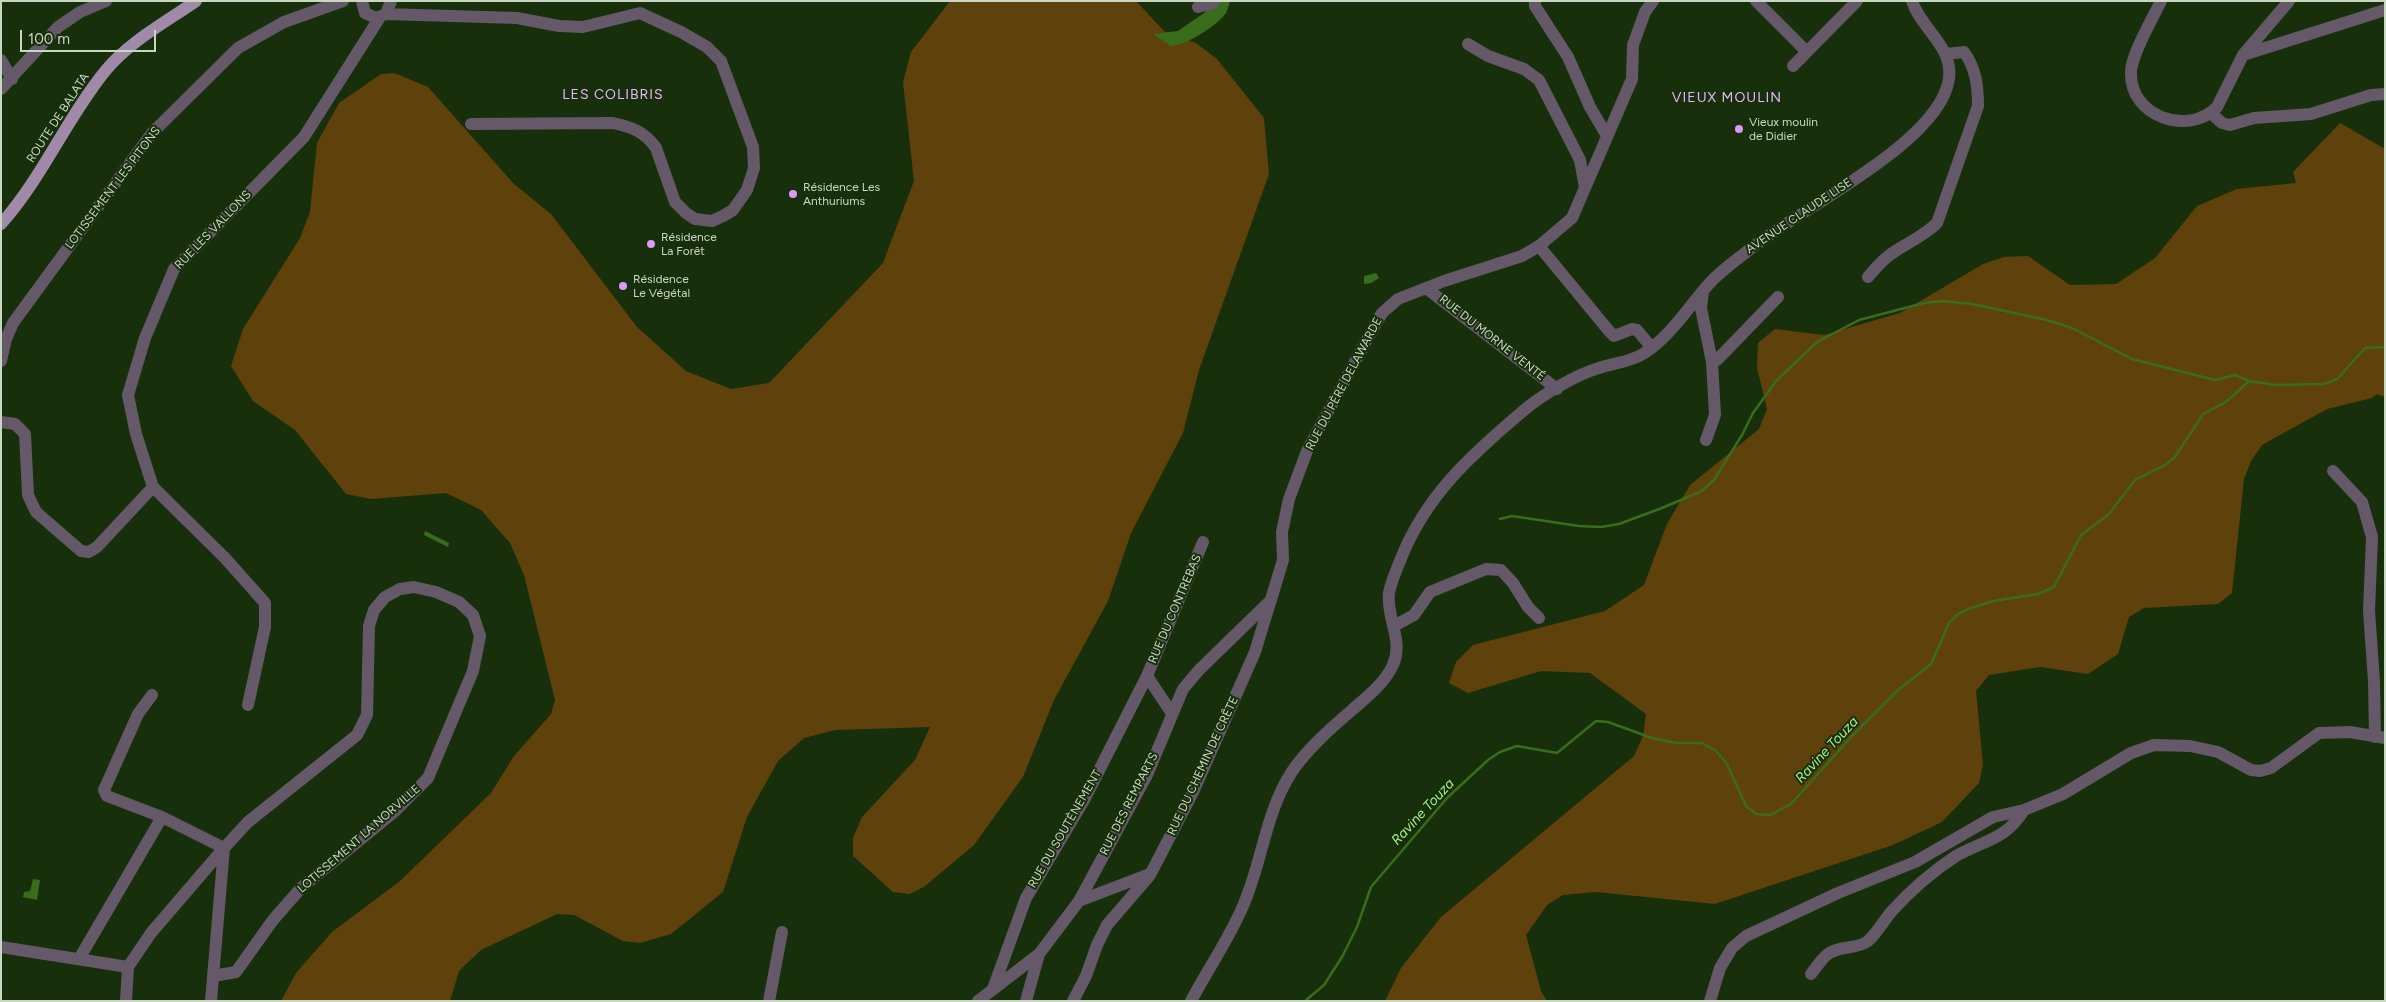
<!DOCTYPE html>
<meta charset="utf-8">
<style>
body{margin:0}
#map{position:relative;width:2386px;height:1002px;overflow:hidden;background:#182f0c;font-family:Figtree,sans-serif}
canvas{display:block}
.frame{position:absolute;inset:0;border:2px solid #c8d7c2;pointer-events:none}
.scale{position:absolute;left:20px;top:30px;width:136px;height:22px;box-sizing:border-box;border:2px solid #c8d7c2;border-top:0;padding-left:6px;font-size:15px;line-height:18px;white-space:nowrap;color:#c8d7c2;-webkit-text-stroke:4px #182f0c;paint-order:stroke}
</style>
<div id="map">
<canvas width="2386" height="1002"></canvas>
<div class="frame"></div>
<div class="scale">100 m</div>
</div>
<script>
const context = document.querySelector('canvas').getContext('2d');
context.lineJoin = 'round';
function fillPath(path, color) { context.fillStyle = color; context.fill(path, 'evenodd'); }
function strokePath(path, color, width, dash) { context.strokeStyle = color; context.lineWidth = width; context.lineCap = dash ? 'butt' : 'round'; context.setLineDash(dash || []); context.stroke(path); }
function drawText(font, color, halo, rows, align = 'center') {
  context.font = font + ' Figtree,sans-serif'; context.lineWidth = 4; context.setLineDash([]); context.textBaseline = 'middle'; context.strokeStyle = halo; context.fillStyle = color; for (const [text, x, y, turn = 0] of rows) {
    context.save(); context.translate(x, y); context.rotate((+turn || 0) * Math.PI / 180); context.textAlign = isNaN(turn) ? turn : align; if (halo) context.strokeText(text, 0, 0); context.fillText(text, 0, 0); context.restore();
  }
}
fillPath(new Path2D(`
 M950 1H1136L1164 31 1196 43 1217 59 1264 118 1269 174 1199 370 1183 433 1131 533 1108 601 1054 700 1023 777 974 845 924 887 909 894 893 892 853 856V838L862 817 915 760 930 727 835 730 804 738 778 761 747 817 723 892 671 934 640 943 623 941 574 915 557 914 481 950 459 971 450 1001H281L296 973 332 932 400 881 491 793 514 756 551 714 555 700 524 575 510 543 481 510 446 493 371 499 346 494 295 430 253 401 231 366 243 329 300 238 310 212 317 143 339 103 381 74 394 73 428 87 514 184 551 214 637 327 686 371 731 389 769 383 883 263 914 181 903 82 911 52Z
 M2340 123 2385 149V397L2377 394 2372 398 2327 409 2262 445 2251 461 2244 479 2232 593 2218 604 2144 608 2129 617 2118 654 2088 674 2040 667 1989 675 1976 691 1983 765 1979 783 1942 822 1893 845 1715 904 1596 892 1563 895 1547 905 1526 935 1541 991 1547 1001H1385L1401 968 1441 917 1634 756 1643 736 1646 714 1590 673 1541 671 1468 693 1449 683 1456 662 1473 645 1605 611 1644 585 1667 524 1690 485 1759 429 1767 409 1757 368 1758 343 1775 329 1824 335 1900 313 1983 264 2004 257 2028 256 2070 285 2116 284 2155 258 2197 206 2237 189 2296 183 2293 172Z`), '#5f410c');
fillPath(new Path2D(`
 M1217 1H1230C1229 5 1228 9 1226 13 1218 25 1185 46 1171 46L1153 34 1178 31 1204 13Z
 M1376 273 1379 278 1371 283 1364 284V276Z
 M425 531 449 543 448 547 424 535Z
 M33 879 40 880 37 900 23 897 24 892 30 891Z`), '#396d1c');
strokePath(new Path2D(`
 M1500 519 1512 516 1579 526 1601 527 1619 524 1662 508 1702 491 1714 480 1742 435 1753 413 1776 381 1817 342 1859 320 1924 303 1943 301 1972 304 2047 320 2072 328 2132 359 2215 380 2235 375 2249 381 2275 385 2324 384 2337 379 2365 348 2385 347
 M1305 1001 1324 985 1342 957 1357 927 1371 887 1447 798 1488 760 1500 752 1517 746 1557 753 1596 721 1608 722 1652 738 1676 743H1702L1716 751 1727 764 1746 806 1756 814 1770 815 1791 804 1853 735 1898 690 1931 664 1949 623 1958 614 1971 608 1993 601 2038 594 2054 587 2081 535 2109 514 2135 480 2165 465 2175 457 2203 414 2226 402 2249 381`), '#396d1c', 2.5);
strokePath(new Path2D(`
 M362 1 365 13 376 18 386 14 391 1
 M1535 1V6L1568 57 1590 107 1607 136
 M1756 1 1807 52
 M2161 1C2153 18 2131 55 2131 72 2129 116 2188 137 2217 107L2243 55 2289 1
 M1198 7 1213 3 1214 1
 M386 14 517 18 559 26 583 27 640 13 681 32 707 47 721 61 753 147 754 168 747 190 733 210 723 216 712 221 695 219 686 213 675 202 656 148C645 132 632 127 613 123L471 124
 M1468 44 1488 56 1524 69 1539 80 1580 160 1585 188
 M2243 55 2385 10
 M1 60 12 79
 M1793 66 1857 1
 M1 89 58 27 80 12 106 1
 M2211 113 2222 123 2230 125 2254 118 2311 114 2371 95 2385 94
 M1539 246 1609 331 1614 336 1632 329 1637 330 1652 348
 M1868 277C1876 267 1885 257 1897 250 1911 241 1925 235 1937 223L1978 106C1978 87 1976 68 1964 52L1946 54
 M1426 288 1557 389
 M1703 291 1701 308 1712 362 1717 360 1778 297
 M1 361 6 339 13 323 152 133 238 48 284 22 343 1
 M1 422 15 424 25 434 28 495 36 512 81 551 89 552 97 547 153 487
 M1706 440 1715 415 1712 362
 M2333 471 2362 502 2372 537 2369 611 2374 681 2375 737
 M1394 626 1414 615 1430 592 1486 569 1501 570 1513 583 1528 607 1539 618
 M1147 676 1171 712
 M152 695 138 714 104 790 107 796 162 817
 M248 705 265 627V603L225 558 153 487 136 434 128 395 145 338 174 269 304 137 380 17
 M1079 901 1147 875
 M1 947 128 967
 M79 959 162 817 224 848 211 1001
 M1811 974C1816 968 1822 958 1828 954 1840 945 1856 950 1868 941 1877 933 1884 920 1892 911 1910 891 1933 871 1956 856 1984 840 2006 840 2024 810
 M994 986 1026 898 1084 800 1147 676 1203 542
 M126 1001 128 967 151 933 224 848 248 822 357 735 367 715 369 626 374 610 385 597 400 589 414 587 436 592 459 602 473 615 480 636 473 671 428 778 395 811 301 888 273 920 236 972 213 976
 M769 1001 782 932
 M978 1001 1039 954
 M1026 1001 1039 954 1079 901 1147 775 1183 689 1199 670 1270 601
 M1073 1001 1086 976 1097 945 1107 925 1150 875 1193 792 1255 652 1283 560 1282 532 1289 499 1307 451 1371 332 1382 313 1398 299 1444 281 1522 256 1539 246 1572 218 1632 79 1633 45 1645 12 1653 1
 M1191 1001C1208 969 1229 939 1243 906 1262 863 1265 814 1291 773 1306 750 1331 728 1352 710 1367 697 1384 684 1393 665 1404 640 1386 618 1389 593 1391 582 1396 571 1400 561 1425 496 1471 455 1523 411 1542 395 1575 375 1599 368 1614 363 1630 362 1643 354 1670 337 1687 309 1708 285 1719 272 1735 261 1749 250 1797 210 1942 142 1949 78 1953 46 1921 29 1912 1
 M1710 1001 1720 968 1732 948 1746 936 1838 893 1915 862 1993 817 2024 810 2063 794 2131 753 2154 745 2190 746 2218 752 2251 770 2260 771 2271 768 2319 733 2350 732 2385 738`), '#655969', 12);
strokePath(new Path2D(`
 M1 224C43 177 66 119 106 70 130 41 166 22 196 1`), '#a189aa', 12);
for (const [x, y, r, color] of [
 [1739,129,5,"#dc99f5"],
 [793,194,5,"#dc99f5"],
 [651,244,5,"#dc99f5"],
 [623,286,5,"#dc99f5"]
]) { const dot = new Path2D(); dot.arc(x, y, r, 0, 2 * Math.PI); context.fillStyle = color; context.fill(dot); strokePath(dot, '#182f0c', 2); }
drawText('12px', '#c8d7c2', '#182f0c', [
 ["ROUTE DE BALATA",58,118,-57],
 ["LOTISSEMENT LES PITONS",113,188,-53],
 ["AVENUE CLAUDE LISE",1799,216,-34],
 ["RUE LES VALLONS",213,230,-46],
 ["RUE DU MORNE VENTÉ",1492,338,38],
 ["RUE DU PÈRE DELAWARDE",1344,384,-62],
 ["RUE DU CONTREBAS",1175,609,-67],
 ["RUE DU CHEMIN DE CRÊTE",1203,766,-65],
 ["RUE DES REMPARTS",1129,804,-63],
 ["RUE DU SOUTÈNEMENT",1065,829,-60],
 ["LOTISSEMENT LA NORVILLE",359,839,-41]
]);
drawText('12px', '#c8d7c2', '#182f0c', [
 ["Vieux moulin",1749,122],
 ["de Didier",1749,136],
 ["Résidence Les",803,187],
 ["Anthuriums",803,201],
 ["Résidence",661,237],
 ["La Forêt",661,251],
 ["Résidence",633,279],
 ["Le Végétal",633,293]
], 'left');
context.letterSpacing = '1px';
drawText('14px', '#e4b6f5', '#182f0c', [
 ["LES COLIBRIS",613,95],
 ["VIEUX MOULIN",1727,98]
]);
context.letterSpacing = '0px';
drawText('italic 14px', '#a6ee85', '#182f0c', [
 ["Ravine Touza",1827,750,-47],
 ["Ravine Touza",1423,812,-47]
]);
</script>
